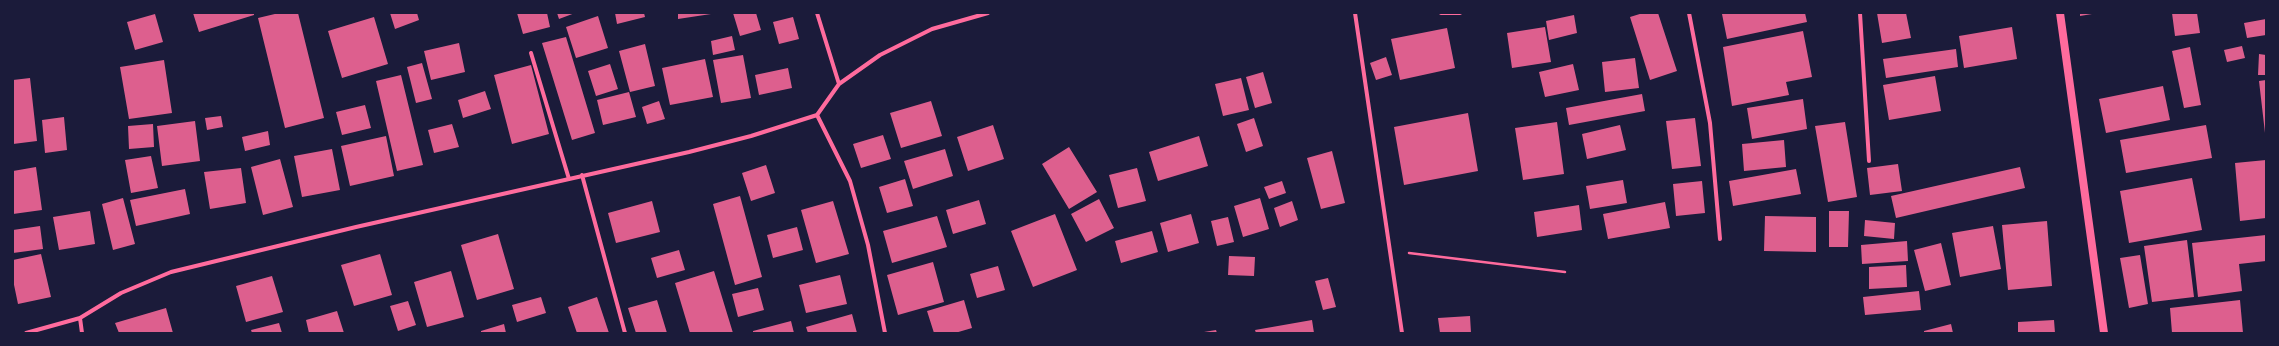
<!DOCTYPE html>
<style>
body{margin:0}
#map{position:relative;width:2279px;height:346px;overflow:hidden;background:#1b1b3a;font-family:"Golos Text",sans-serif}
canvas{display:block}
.frame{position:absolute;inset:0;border:14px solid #1b1b3a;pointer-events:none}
</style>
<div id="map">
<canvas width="2279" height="346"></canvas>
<div class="frame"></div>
</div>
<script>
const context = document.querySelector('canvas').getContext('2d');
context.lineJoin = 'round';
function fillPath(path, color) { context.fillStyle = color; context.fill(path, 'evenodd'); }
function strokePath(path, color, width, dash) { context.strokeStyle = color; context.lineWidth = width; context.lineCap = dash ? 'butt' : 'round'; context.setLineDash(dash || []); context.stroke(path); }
fillPath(new Path2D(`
 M193 13H254V15L199 32Z
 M279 13H298L324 118 285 128 258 18Z
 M390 13H417L419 20 395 29Z
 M517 13H547L550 27 523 34Z
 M557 13H575L559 19Z
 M615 13H644L645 17 617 24Z
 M678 13H711V14L678 19Z
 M733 13H756L761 30 740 36Z
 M1643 13H1658L1677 71 1650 80 1630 17Z
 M1726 13H1805L1807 22 1727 39 1722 14Z
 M1877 13H1906L1911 38 1882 43Z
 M2080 13H2092V14L2080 16Z
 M2172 13H2197L2200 33 2175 36Z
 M155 14 163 42 135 50 127 22Z
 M1574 15 1577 33 1549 40 1546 21Z
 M598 16 608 48 576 58 566 27Z
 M374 17 388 64 342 78 328 31Z
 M793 17 799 39 779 44 773 22Z
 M2266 19V35L2247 38 2244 23Z
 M1545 27 1551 62 1512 68 1507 33Z
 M2012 27 2017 59 1964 68 1959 36Z
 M1447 28 1455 68 1400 80 1391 39Z
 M1803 31 1812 77 1786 82 1789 95 1732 106 1723 47Z
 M732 36 735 50 713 55 711 41Z
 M566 37 595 133 572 140 542 43Z
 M459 43 465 72 431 80 424 51Z
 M645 44 655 86 630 92 619 51Z
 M2242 46 2245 58 2227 62 2224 50Z
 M2190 47 2201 105 2184 108 2172 51Z
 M1956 49 1958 67 1886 78 1883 59Z
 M2259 54 2266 55V75H2258Z
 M743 55 751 98 721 103 713 60Z
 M1386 57 1392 75 1376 80 1370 63Z
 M1635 58 1639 88 1605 92 1602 62Z
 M705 59 713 97 670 105 662 68Z
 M164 60 172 113 129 119 120 67Z
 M422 63 432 99 416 103 407 67Z
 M610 64 618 89 596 96 588 71Z
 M1573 64 1579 90 1545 97 1539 72Z
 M531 65 549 134 512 144 494 75Z
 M788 68 792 88 759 95 755 75Z
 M1263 72 1272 103 1255 108 1246 77Z
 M401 75 423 165 397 171 376 81Z
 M1935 76 1941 111 1889 120 1883 85Z
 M30 78 37 141 13 144V80Z
 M1241 78 1249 110 1223 116 1215 84Z
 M2266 80V133H2265L2259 81Z
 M2163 86 2170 120 2106 133 2099 99Z
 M485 91 491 109 463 118 458 100Z
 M629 92 636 117 603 125 597 100Z
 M1642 94 1645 111 1569 125 1566 108Z
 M1803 99 1807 129 1752 139 1747 108Z
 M659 101 665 119 647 124 642 107Z
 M931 101 942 136 901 148 890 113Z
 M365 105 371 128 342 135 336 112Z
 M1468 113 1478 171 1404 185 1394 127Z
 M221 116 223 127 207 130 205 118Z
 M64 117 67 150 45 153 42 120Z
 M1254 118 1263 146 1246 152 1237 124Z
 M1695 118 1701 166 1672 169 1666 121Z
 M195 121 200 161 162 166 157 126Z
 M1557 122 1564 174 1523 180 1515 128Z
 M1845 122 1857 197 1828 202 1815 126Z
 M153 124 154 147 129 149 128 126Z
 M452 124 459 147 434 153 428 130Z
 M993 125 1004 159 968 171 957 137Z
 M1620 125 1626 150 1587 159 1582 134Z
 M2206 125 2212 158 2126 173 2120 140Z
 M268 131 270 145 245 151 242 137Z
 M883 135 891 159 861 168 853 144Z
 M386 136 394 176 350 186 341 146Z
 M1199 136 1208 166 1158 181 1149 152Z
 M1784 140 1786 167 1744 171 1742 144Z
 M1069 147 1097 192 1069 209 1042 164Z
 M332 149 340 190 302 197 294 156Z
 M945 149 953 176 913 189 904 161Z
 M1332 151 1345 203 1321 209 1307 158Z
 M151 156 158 188 131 193 125 160Z
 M280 159 293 207 263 215 251 167Z
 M2266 160V218L2240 221 2235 163Z
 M1898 164 1902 191 1870 195 1867 168Z
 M766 165 775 193 751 201 742 173Z
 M36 167 42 210 13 214V171Z
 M2020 167 2025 188 1896 218 1891 196Z
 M241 168 246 203 210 209 204 172Z
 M1137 168 1146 201 1118 208 1109 175Z
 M1796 169 1801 194 1733 206 1729 181Z
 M2192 178 2202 230 2129 243 2120 191Z
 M905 179 913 206 887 213 879 187Z
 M1623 180 1627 203 1590 209 1586 186Z
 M1282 181 1286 193 1269 199 1264 187Z
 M1702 181 1705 213 1676 216 1673 184Z
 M185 189 190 214 136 226 130 200Z
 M740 196 762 277 735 285 713 204Z
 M123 198 135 244 113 250 102 204Z
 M1260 198 1269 229 1243 237 1234 206Z
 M1099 199 1114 228 1086 242 1071 214Z
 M979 200 986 224 953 234 946 210Z
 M652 201 660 232 616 243 608 213Z
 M833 201 849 254 816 263 801 210Z
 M1292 201 1298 220 1280 227 1274 208Z
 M1665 202 1670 228 1608 239 1603 214Z
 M1579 205 1582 230 1537 237 1534 212Z
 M90 211 95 244 59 250 53 217Z
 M1829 211H1849L1848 247H1829Z
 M1055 214 1077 270 1033 287 1011 231Z
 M1191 214 1199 243 1168 252 1160 223Z
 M937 216 947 247 892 263 883 231Z
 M1765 216 1816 217V252L1764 251Z
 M1228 217 1234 242 1217 246 1211 221Z
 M1865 220 1895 223 1894 239 1864 236Z
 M2047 221 2052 286 2008 290 2002 225Z
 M40 226 43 249 13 253V230Z
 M1993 226 2001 269 1960 277 1952 233Z
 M797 227 803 250 773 258 767 235Z
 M1152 231 1158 252 1121 263 1115 241Z
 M498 234 514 289 477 300 461 245Z
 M2266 235V261L2239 264 2242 291 2198 297 2192 243Z
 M2187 240 2194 297 2152 302 2144 246Z
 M1907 241 1908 261 1862 264 1861 245Z
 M1941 243 1951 285 1925 291 1914 250Z
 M679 250 685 270 657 278 651 258Z
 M41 254 51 297 18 304 13 280V260Z
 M380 254 392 295 354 306 341 265Z
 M2140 255 2148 304 2129 308 2120 258Z
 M1229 256 1255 257 1254 276 1228 275Z
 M933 262 944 302 898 315 887 275Z
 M1906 265 1907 287 1869 289V267Z
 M998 266 1005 290 977 298 970 274Z
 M451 271 464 317 427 327 414 282Z
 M714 271 733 333H690L675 283Z
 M840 275 847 304 806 313 799 285Z
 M272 276 283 312 246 322 236 286Z
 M1328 278 1336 307 1323 310 1315 281Z
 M758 288 764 310 738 317 732 294Z
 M1919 291 1921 310 1865 315 1863 297Z
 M541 297 546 313 517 322 512 305Z
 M597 297 609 333H577L568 307Z
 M657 300 667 333H636L628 308Z
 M964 300 972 328 955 333H934L927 311Z
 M2240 300 2243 333H2172L2170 308Z
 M408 301 416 325 398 331 390 306Z
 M166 308 173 333H119L115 323Z
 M337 311 344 333H309L306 320Z
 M852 314 857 333H808L806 327Z
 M1470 316 1471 333H1440L1438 318Z
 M1312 320 1314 333H1256L1255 330Z
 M2054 320 2055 333H2018V322Z
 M791 321 794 333H753V331Z
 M279 323 282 333H252L251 330Z
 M504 324 506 333H481V331Z
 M1951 324 1953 333H1924V331Z
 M1216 330 1217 333H1204V332Z`), '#dd5f8e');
strokePath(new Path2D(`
 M1409 253 1565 272`), '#ff6b9d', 2.5);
strokePath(new Path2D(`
 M817 13 839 84
 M1355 13 1402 333
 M1441 13H1460
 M1689 13 1710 123 1720 239
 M1860 13 1869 161
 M531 53 569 179
 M817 115 850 181 868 245 885 333
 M582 175 625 333
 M80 318 82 333
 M26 333 80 318 121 293 171 272 356 227 689 152 751 136 817 115 839 84 880 55 932 29 988 13`), '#ff6b9d', 4);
strokePath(new Path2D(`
 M2060 13 2104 333`), '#ff6b9d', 8);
</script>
